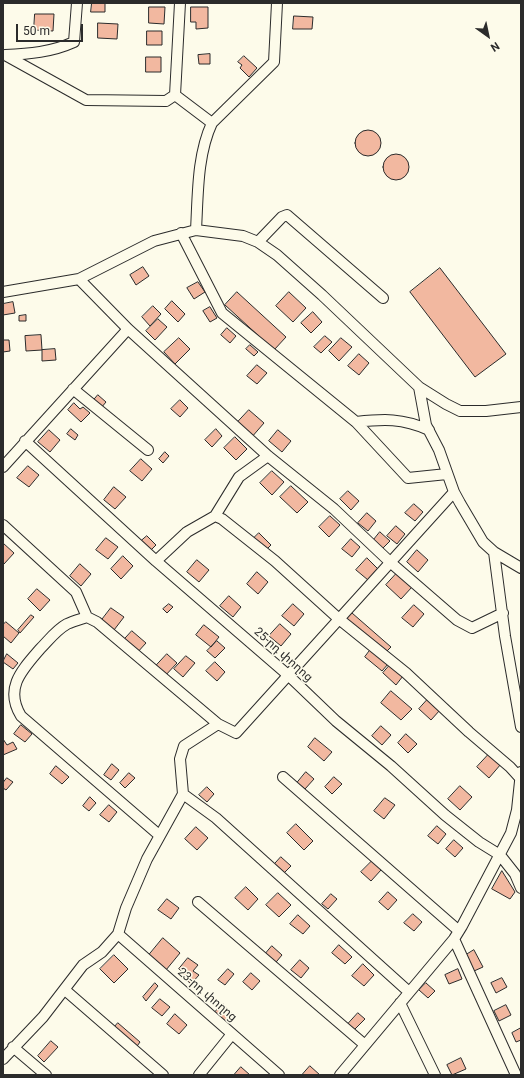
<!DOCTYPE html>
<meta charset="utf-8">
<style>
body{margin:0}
#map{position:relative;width:524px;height:1078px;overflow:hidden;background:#fdfbea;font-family:Roboto,sans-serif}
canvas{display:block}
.frame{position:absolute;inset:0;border:4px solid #2b2b2b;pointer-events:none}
.north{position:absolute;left:468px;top:16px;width:40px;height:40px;-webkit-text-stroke:3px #fdfbea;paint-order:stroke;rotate:147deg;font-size:11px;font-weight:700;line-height:16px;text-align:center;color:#2b2b2b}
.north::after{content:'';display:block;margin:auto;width:14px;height:18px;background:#2b2b2b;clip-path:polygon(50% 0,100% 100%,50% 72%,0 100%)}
.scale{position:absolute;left:16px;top:24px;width:67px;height:18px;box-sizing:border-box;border:2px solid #2b2b2b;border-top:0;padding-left:5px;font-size:12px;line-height:14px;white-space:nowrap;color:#2b2b2b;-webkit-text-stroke:3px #fdfbea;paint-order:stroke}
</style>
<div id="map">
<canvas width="524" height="1078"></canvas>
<div class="frame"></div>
<div class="north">N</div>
<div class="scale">50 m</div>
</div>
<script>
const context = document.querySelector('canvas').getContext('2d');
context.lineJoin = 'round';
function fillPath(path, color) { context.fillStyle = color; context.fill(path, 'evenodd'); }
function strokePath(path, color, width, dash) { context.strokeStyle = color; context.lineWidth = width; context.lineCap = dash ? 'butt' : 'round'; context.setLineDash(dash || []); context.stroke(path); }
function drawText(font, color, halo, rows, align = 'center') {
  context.font = font + ' Roboto,"Noto Sans Armenian",sans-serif'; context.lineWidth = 3; context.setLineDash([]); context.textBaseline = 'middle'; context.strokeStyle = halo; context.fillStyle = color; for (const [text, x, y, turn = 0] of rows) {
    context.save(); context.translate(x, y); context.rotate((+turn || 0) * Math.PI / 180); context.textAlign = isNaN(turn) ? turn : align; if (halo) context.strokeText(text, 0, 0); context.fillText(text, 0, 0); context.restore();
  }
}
const building = new Path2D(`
 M92 3H105V12H91Z
 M149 7H165L164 24 149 23Z
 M191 7H208V28L196 29V22H191Z
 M35 14H54L53 31 34 30Z
 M294 16 313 17 312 29H293Z
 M98 23 118 24 117 39 98 38Z
 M147 31H162V45H147Z
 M210 54V64H199L198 55Z
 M244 56 257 68 249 77 240 68 242 65 238 62Z
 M146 57H161V72H146Z
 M355 143a13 13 0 1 1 26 0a13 13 0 1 1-26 0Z
 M383 167a13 13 0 1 1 26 0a13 13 0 1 1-26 0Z
 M143 267 149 276 136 285 130 275Z
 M440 268 506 354 475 377 410 292Z
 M198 282 205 292 194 299 187 288Z
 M237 292 286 337 274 350 225 305Z
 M289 292 306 308 293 322 276 306Z
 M172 301 185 314 178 322 165 309Z
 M13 302 15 313 3 315V304Z
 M153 306 161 314 150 326 142 317Z
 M210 307 217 318 210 322 203 311Z
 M313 312 322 322 311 333 301 323Z
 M26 315V321H19V316Z
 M158 319 167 327 155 340 146 331Z
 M227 328 236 336 230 343 221 335Z
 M41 335 42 350 26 351 25 336Z
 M325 336 332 342 321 353 314 347Z
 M179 338 190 349 175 364 164 352Z
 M341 338 352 347 339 361 329 351Z
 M3 340H9L10 351 3 352Z
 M250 345 258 352 254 356 246 349Z
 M55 349 56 360 42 361V350Z
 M359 354 369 363 359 375 348 366Z
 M257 365 267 373 257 384 247 376Z
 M98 395 106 402 101 408 93 401Z
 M180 400 188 408 180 417 171 409Z
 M74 403 80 409 83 407 90 413 81 422 68 410Z
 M249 410 264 423 251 438 236 424Z
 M71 429 78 435 75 440 67 434Z
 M216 429 222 436 212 447 205 440Z
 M49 430 60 440 50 452 38 442Z
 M278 430 291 441 282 452 269 441Z
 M235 437 247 449 236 460 224 448Z
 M165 452 169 456 163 463 159 459Z
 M141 459 152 469 142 481 130 471Z
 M28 466 39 475 29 487 17 478Z
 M272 471 284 482 272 495 260 483Z
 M291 486 308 502 297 513 280 497Z
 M114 487 126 497 115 509 104 500Z
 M348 491 359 501 351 510 340 499Z
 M414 504 423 512 415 521 405 513Z
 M367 513 376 521 368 531 358 523Z
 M330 516 340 525 329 537 319 527Z
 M396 526 405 534 397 544 387 536Z
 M380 532 390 541 381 550 372 542Z
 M259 533 271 545 265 551 253 539Z
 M147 536 156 545 149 552 140 542Z
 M106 538 118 547 108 559 96 550Z
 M351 539 360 547 352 557 342 549Z
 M3 543 14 553 4 564H3Z
 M417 550 428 560 418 572 407 562Z
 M123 556 133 566 121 579 111 569Z
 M367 558 378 569 368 580 356 570Z
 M197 560 209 570 199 582 187 572Z
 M80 564 91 574 81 586 70 576Z
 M257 572 268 582 258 594 247 584Z
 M397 573 412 587 401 599 386 585Z
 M37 589 50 600 40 611 28 599Z
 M229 596 241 607 233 617 220 606Z
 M169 604 173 607 167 613 163 609Z
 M293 604 304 614 294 626 282 616Z
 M414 605 424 614 413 627 402 618Z
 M111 608 124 617 114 630 101 621Z
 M352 613 391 647 385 653 346 619Z
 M31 615 34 617 20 633 18 630Z
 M6 622 19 633 11 643 3 636V625Z
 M280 624 291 634 281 646 269 636Z
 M204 625 219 637 211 647 196 635Z
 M132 631 146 643 136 654 122 642Z
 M217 641 225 648 215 658 207 651Z
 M371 649 388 664 382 671 365 657Z
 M7 654 18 663 13 669 3 662Z
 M167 654 177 663 164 677 154 668Z
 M186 656 195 663 183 677 174 669Z
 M215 662 225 672 217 681 206 671Z
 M390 665 403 676 396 685 383 673Z
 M391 691 412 709 401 720 381 703Z
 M428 699 440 710 431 720 419 709Z
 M21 725 32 734 25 742 14 734Z
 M381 726 391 735 382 745 372 736Z
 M406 734 417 744 408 753 398 743Z
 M315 738 332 752 324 761 308 747Z
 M3 739 7 745 13 742 17 749 3 755Z
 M489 754 501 764 489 778 477 767Z
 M112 764 119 770 111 780 104 775Z
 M56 766 69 777 62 784 50 774Z
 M306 772 314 779 305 789 297 783Z
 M129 773 135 778 125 788 120 783Z
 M334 777 342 784 332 794 325 787Z
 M7 778 13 782 6 790 3 788V783Z
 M460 786 472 797 460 810 448 799Z
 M207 787 214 794 207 802 199 795Z
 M90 797 96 803 89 811 83 806Z
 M385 798 395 805 384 819 374 811Z
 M109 805 117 812 109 822 100 815Z
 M296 824 313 841 304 850 287 833Z
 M437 826 446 834 438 844 428 836Z
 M196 827 208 838 197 850 185 839Z
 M454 840 463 848 455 857 446 849Z
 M281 857 291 866 281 876 272 867Z
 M372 861 381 870 371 881 361 872Z
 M502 871 515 892 510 899 492 889Z
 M246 887 258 899 248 910 235 898Z
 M388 892 397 900 388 910 379 902Z
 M278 893 291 905 279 917 266 905Z
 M331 894 337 899 328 909 322 904Z
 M167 899 179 908 171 919 158 910Z
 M413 914 422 922 414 931 404 923Z
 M298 915 310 926 303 934 290 924Z
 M163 938 180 953 166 970 149 955Z
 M339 945 352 957 345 964 332 953Z
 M272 946 282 955 272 967 262 958Z
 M474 950 483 967 474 971 466 955Z
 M114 955 128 969 114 983 100 969Z
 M188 958 198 965 193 971 199 975 191 984 181 975 183 972 179 969Z
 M300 960 309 968 301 978 291 970Z
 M363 964 374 975 364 986 352 976Z
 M228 969 234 974 225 985 218 980Z
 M458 969 462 979 449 984 445 975Z
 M251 973 260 981 252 990 243 982Z
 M502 978 507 987 496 993 491 983Z
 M155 983 158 986 146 1001 143 997Z
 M426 983 435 991 428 998 419 990Z
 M160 999 170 1007 162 1016 152 1008Z
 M223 1004 233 1015 226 1022 215 1012Z
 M506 1005 511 1015 499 1021 494 1011Z
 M358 1013 365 1019 354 1030 348 1024Z
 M175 1014 187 1025 179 1034 167 1024Z
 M118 1023 140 1042 135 1049 112 1030Z
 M521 1028V1040L516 1042 512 1033Z
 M51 1041 58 1047 44 1062 38 1056Z
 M461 1058 466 1069 452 1075 447 1065Z
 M310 1066 320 1075H302Z
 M241 1067 250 1075H234Z`);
fillPath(building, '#f2b8a0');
strokePath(building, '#2b2b2b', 1);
const minor = new Path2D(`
 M180 3 175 95 212 123
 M5 55 86 100 166 101 175 95
 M5 55C29 54 52 52 74 42L77 3
 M196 230C198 195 197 155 212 123L274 62 277 3
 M181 233 222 313 356 422C384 419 402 418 429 430
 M258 242 282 217 287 215 383 298
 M79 279 128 329 268 456 334 509 390 562 457 620 472 628 503 613
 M3 292 79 279 154 241 196 230 243 236 258 242 277 255 322 295 419 387 446 404 460 411H486L521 407
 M419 387 426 425 439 450 454 492 460 503 483 542 494 552 521 568
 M73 389 148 450
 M356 422 408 478 447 474
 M25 441 156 561 288 675 336 721 391 766 445 815 479 842 500 855 515 874 521 888
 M3 467 128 329
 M215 516 222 519 275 561 339 619 406 673 469 732 510 767 520 778
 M3 525 76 592 87 617
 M494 552 505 636 521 727
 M156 561 187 532 215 516 239 477 268 456
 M283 777 459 931
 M159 835 21 716C4 688 22 670 40 649 49 640 56 630 67 624 73 621 81 619 87 617L97 622 218 724
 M198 902 365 1045
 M118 934 279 1075
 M454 939 516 1075
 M65 990 163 1075
 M409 992 216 818 183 794 180 759 184 746 218 724 236 733 454 492
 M400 1003 435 1075
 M13 1047 46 1075
 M3 1059 43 1017 83 965 102 952 118 934 126 908 147 859 183 794
 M199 1075 232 1034
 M340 1075 454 939 462 926 511 833 517 810 521 772`);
strokePath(minor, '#2b2b2b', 12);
strokePath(minor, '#fdfbea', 10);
drawText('12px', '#2b2b2b', '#fdfbea', [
 ["25-րդ փողոց",283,655,42],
 ["23-րդ փողոց",207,995,41]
]);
</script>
